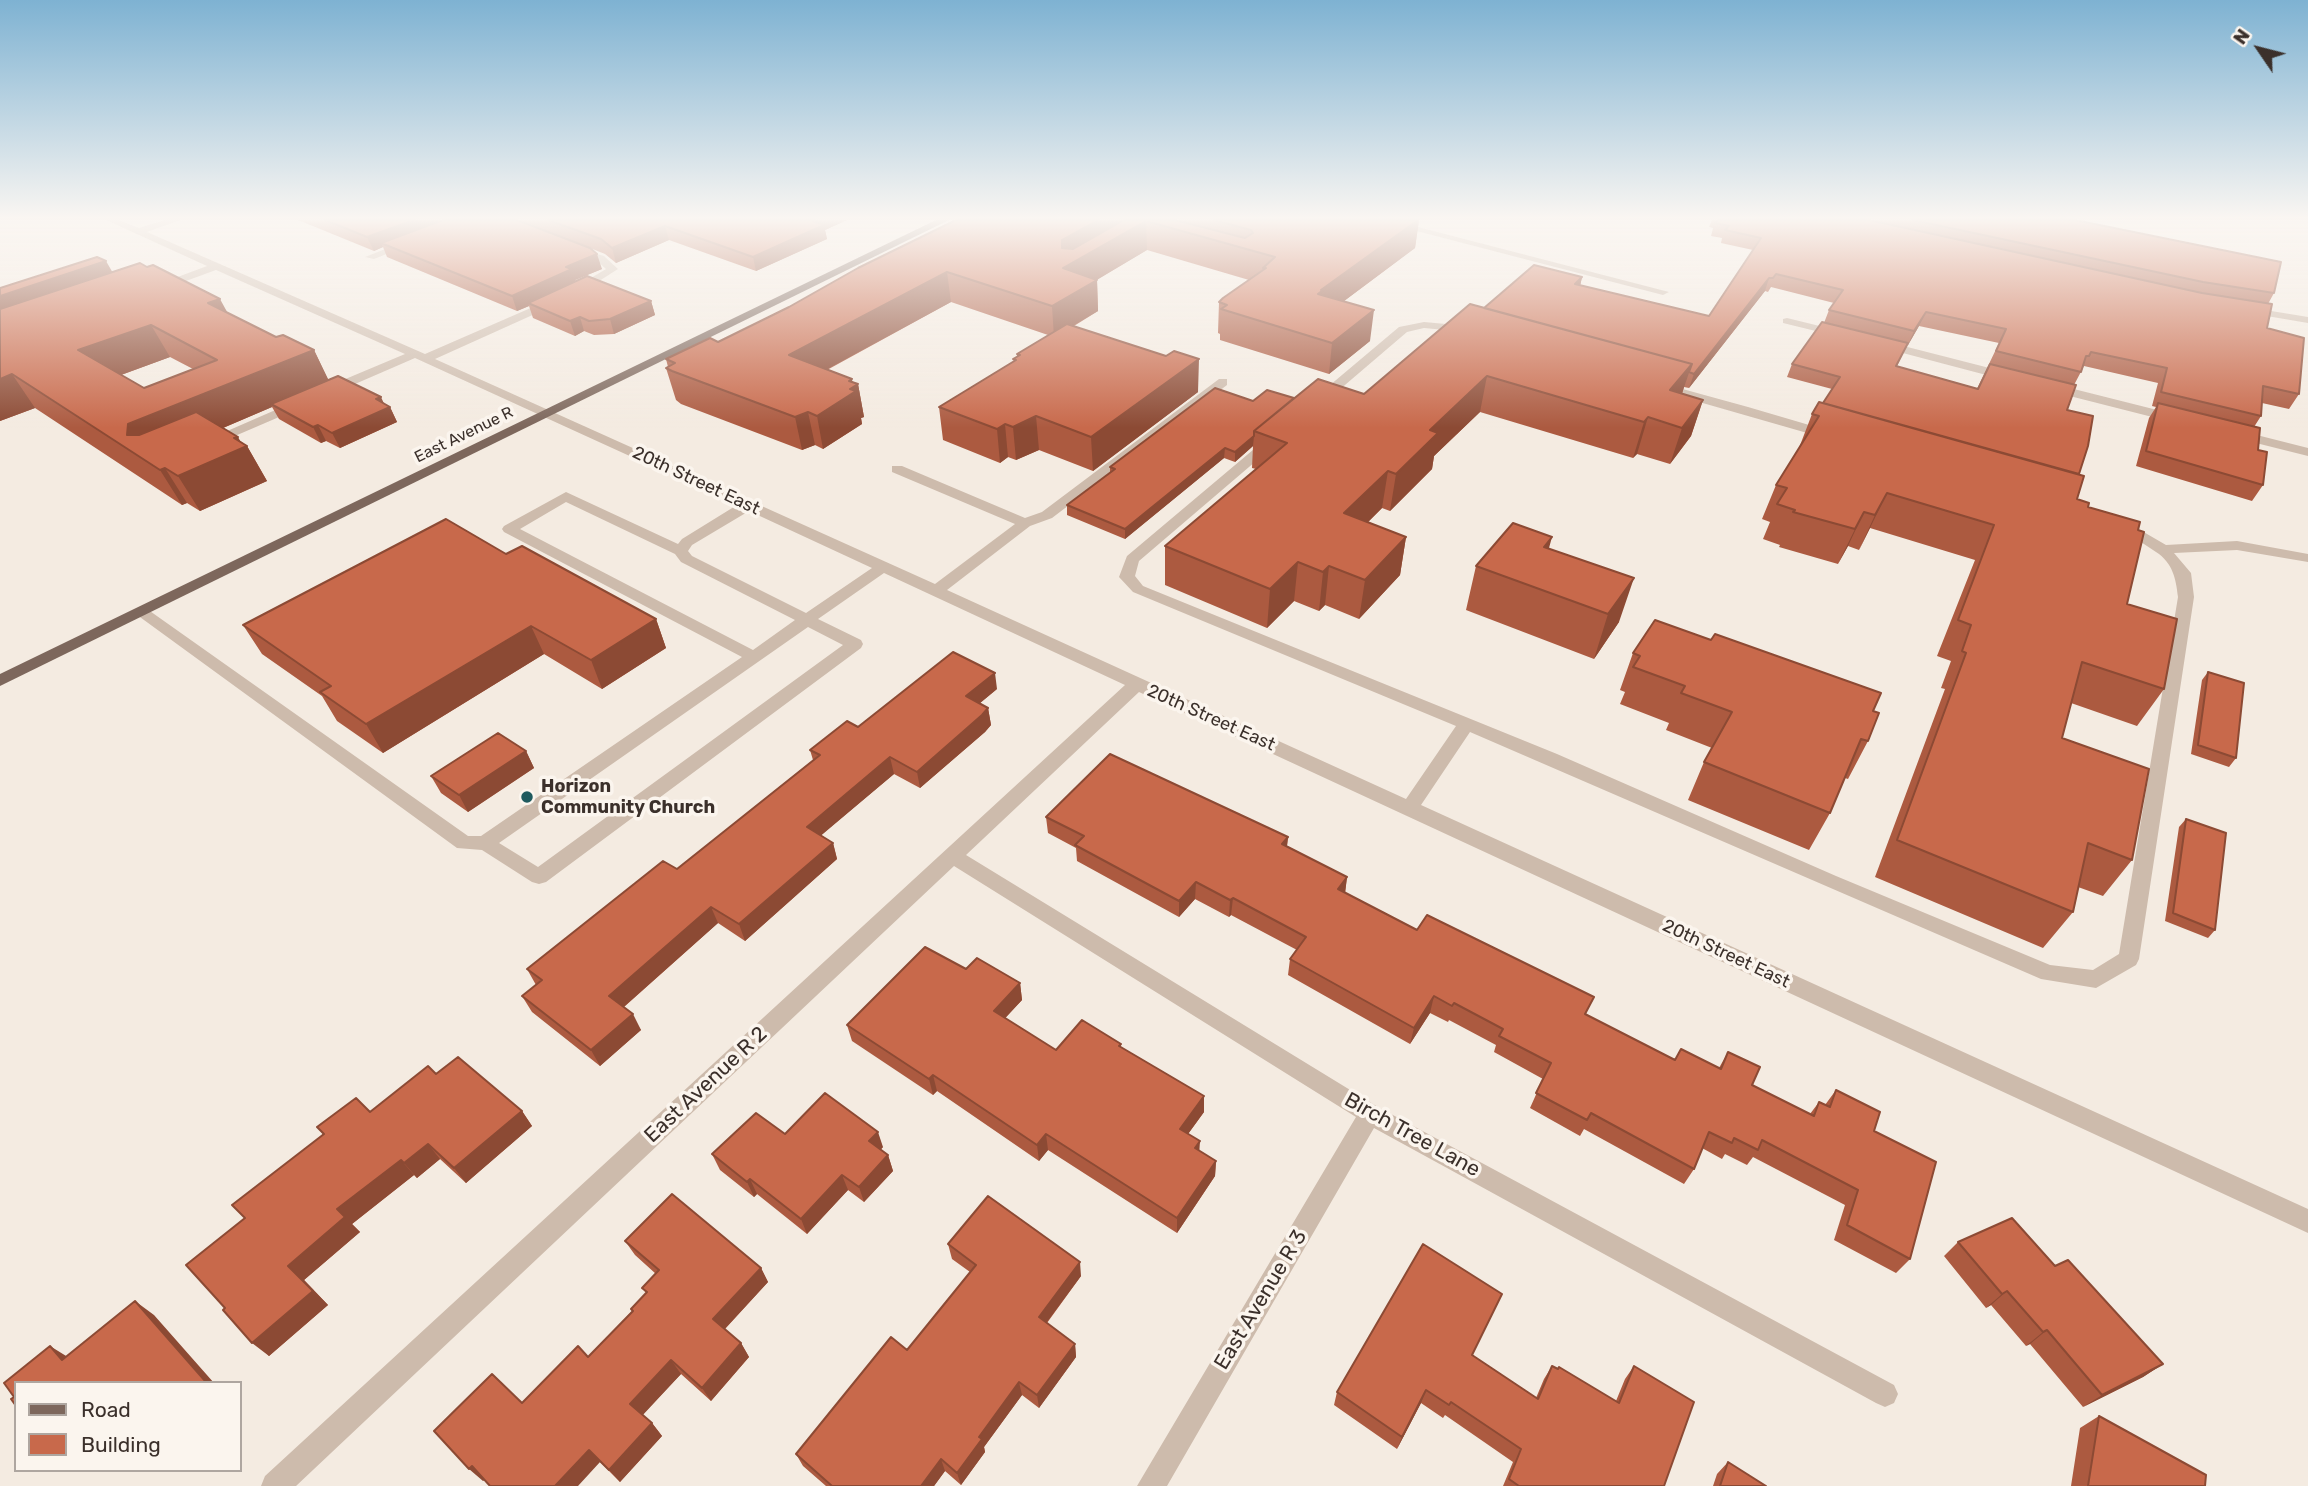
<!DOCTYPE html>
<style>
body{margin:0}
#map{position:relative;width:2308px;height:1486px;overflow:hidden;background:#f4ebe1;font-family:Rubik,sans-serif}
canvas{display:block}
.legend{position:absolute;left:14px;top:1381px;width:228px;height:91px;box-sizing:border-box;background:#fbf5ee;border:2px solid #aea6a0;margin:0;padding:9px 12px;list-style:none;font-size:21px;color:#3b302b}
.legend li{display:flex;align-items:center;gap:14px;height:35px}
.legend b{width:35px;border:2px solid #aea6a0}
.north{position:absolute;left:2224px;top:14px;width:70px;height:70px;-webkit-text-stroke:5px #fbf5ee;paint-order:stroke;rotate:305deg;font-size:19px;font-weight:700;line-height:28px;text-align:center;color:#3b302b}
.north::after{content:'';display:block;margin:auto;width:24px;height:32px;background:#3b302b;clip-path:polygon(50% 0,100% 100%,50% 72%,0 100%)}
</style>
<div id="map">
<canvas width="2308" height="1486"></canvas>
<ul class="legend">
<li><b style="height:9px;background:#7d675c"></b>Road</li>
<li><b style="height:19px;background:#c8694b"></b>Building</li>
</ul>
<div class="north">N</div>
</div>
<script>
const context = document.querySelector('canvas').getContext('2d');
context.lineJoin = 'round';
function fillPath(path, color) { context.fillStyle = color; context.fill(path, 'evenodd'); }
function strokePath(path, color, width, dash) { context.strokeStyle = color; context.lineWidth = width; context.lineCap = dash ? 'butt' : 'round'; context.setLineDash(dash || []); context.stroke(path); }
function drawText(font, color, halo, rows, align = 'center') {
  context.font = font + ' Rubik,sans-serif'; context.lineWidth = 7; context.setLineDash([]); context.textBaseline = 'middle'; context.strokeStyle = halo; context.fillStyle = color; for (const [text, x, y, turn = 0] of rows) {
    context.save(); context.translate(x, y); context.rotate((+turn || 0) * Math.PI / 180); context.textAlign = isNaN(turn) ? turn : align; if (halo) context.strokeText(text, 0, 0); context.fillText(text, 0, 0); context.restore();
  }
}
fillPath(new Path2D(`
 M106 220H119L139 228 165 220H180L147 232 425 354 549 300H557V304L435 359 935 584 1015 524 892 472V466H902L1025 518 1042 512 1219 379H1227V385L1052 518 1030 526 947 590 1406 799 1456 726 1133 592 1119 577 1127 556 1399 327 1424 322 1446 324 1748 407 2081 505 2135 527 2166 545 2237 541 2308 554V562L2237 550 2174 553 2191 573 2194 597 2139 959 2136 965 2096 988 2041 979 1470 732 1421 805 2308 1209V1233L1139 692 966 855 1378 1107 1894 1385 1898 1394 1894 1403 1885 1407 1876 1403 1374 1128 1167 1486H1137L1356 1117 954 866 296 1486H261L265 1476 1125 685 884 573 818 619 861 640 863 644 861 648 546 882 539 884 532 882 482 850 457 848 133 612 141 607 147 609 468 836H481L742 657 504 532 502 529 504 526 566 492 678 544 682 539 737 505 415 358 332 394H324V388L405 354 216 270 164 289H156V285L207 266ZM1424 328 1445 330C1605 375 1764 420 1923 467 1998 489 2092 507 2156 552 2173 563 2176 579 2178 597L2119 954 2093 970 2050 965 1836 876 1557 754 1143 586 1135 576 1139 561 1407 332ZM566 502 675 554 681 562 795 620 753 650 520 529ZM749 511 872 568 806 613 692 556 688 551 692 545ZM808 627 843 645 538 867 499 843Z
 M1374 220H1391L1669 292 1663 295Z
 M403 242 412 244 374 259 365 257Z
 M572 247 604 256 618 269 582 292H574V288L606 269 596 260 572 251Z
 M2247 307 2308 317V323L2243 312V308Z
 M1787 318 1844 332 1846 334 1840 337 1783 323V319Z
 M1884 341 2013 374 2015 377 2009 381 1880 347 1878 345Z
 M2050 383 2181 416 2182 419 2176 423 2046 390 2044 387Z
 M296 401 300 402V408L214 445 209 446 202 442Z
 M2237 430 2308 448V456L2232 437 2230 434Z`), '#cdbbac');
fillPath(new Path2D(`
 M936 220H949L0 686V674Z`), '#7d675c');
fillPath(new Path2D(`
 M298 220H847L825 230 827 239 756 271 669 240 616 263 605 254 580 244 602 269 575 280V281L651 301 655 315 614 334 594 335 584 331 575 336 533 318 529 306 517 311 387 257 383 247 374 251Z
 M956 220H1419L1415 248 1344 301 1370 341 1329 374 1220 340V334L1218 333 1219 302 1249 280 1147 250 1096 280H1097L1098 311 1074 326 1198 392 1093 471 1039 450 1016 460 1008 457 1000 463 943 440 939 407 1014 361 1013 359 1017 357V354L1048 335 951 302 827 370 858 384 864 417 861 418 862 424 823 449 815 445 802 450 681 404 676 400 666 368 668 367 666 359 718 342 789 307Z
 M1712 220H2075L2274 293 2268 304 2267 328 2299 394 2289 409 2262 403 2261 416 2254 427 2263 485 2252 501 2136 466 2149 418 2156 407 2152 406 2158 383 2084 366 2074 385 2067 410 2079 474 2077 499 2088 507 2138 530 2127 604 2164 689 2137 726 2071 703 2062 738 2132 860 2103 896 2078 887 2073 912 2043 948 1875 877 1945 689 1941 688 1951 661 1937 656 1975 560 1870 528 1859 550 1848 546 1838 564 1779 547 1780 545 1763 539 1770 522 1762 519 1776 485 1799 448 1812 414 1823 403 1832 389 1787 377 1792 364 1824 323 1829 310 1834 303 1771 287 1768 292 1765 291 1689 388 1684 387 1682 394 1703 400 1691 436 1670 464 1637 454 1633 458 1480 412 1434 456 1432 469 1390 511 1382 508 1368 522 1406 537 1400 575 1359 619 1325 605 1319 611 1294 601 1267 628 1165 585V546L1256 469 1252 468 1253 446 1235 462 1224 458 1125 539 1067 515V505L1110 473V467L1253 401 1364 394 1484 308 1582 277 1580 286 1709 316 1753 250 1721 243 1722 238 1711 236 1713 228 1709 227ZM1919 326 1999 343 1977 389 1897 366 1907 345H1908Z
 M112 272 228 314 276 337 314 350 328 380 390 407 397 422 340 448 326 441 321 443 279 419 272 407 223 428 247 446 267 481 200 511 187 503 182 505 35 408 0 421V288ZM170 357 193 369 144 388 121 375Z
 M1549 549 1619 622 1594 659 1466 610 1476 566Z
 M506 554 656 619 666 648 602 689 544 654 383 753 337 721 322 696 262 654 243 625Z
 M1633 653 1873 711 1868 741 1848 779 1845 778 1830 813 1809 850 1688 800 1704 762 1712 748 1666 730 1669 723 1620 704 1625 692 1620 690Z
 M2208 672 2236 758 2229 767 2191 754 2202 680Z
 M997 689 980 703 988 708 991 725 985 732 920 788 894 774 821 835 833 843 837 859 745 941 718 923 624 1007 641 1030 600 1066 532 1012 522 996 536 985 527 969 677 869 813 760 810 750 858 727Z
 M526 751 534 768 468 812 441 793 431 776Z
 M1046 817 1288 837 1287 846 1347 877 1345 893 1675 1060 1681 1049 1719 1068 1728 1052 1752 1085 1810 1114 1819 1102 1825 1105 1836 1090 1874 1131 1910 1259 1896 1273 1834 1240 1845 1205 1753 1157 1747 1165 1725 1154 1722 1159 1702 1148 1694 1169 1684 1184 1584 1129 1580 1136 1530 1108 1543 1079 1494 1052 1496 1045 1449 1020 1448 1022 1430 1013 1410 1044 1288 975 1290 959 1297 950 1231 915 1229 917 1195 899 1179 917 1077 861 1076 848 1048 833Z
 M2186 819 2215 930 2208 938 2165 921 2179 827Z
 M966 969 1020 983 1022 1000 1005 1018 1056 1050 1121 1044V1047L1204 1096V1112L1188 1134 1199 1151 1216 1161 1215 1176 1177 1233 1048 1150 1039 1161 937 1091 933 1095 852 1041 847 1025Z
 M436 1074 522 1111 532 1126 466 1183 440 1159 417 1178 414 1175 352 1224 360 1232 304 1280 328 1305 269 1356 225 1308 245 1218 323 1134 317 1127 370 1112Z
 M785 1134 883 1147 880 1150 888 1155 893 1171 864 1202 848 1190 807 1234 757 1194 754 1197 720 1170 712 1154Z
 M625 1241 761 1268 768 1282 725 1329 741 1343 749 1357 711 1401 681 1374 642 1415 652 1423 662 1436 620 1482 600 1462 485 1480 483 1481 522 1403 588 1357 632 1311 631 1309 646 1293 642 1288 656 1274 635 1255Z
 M1958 1242 2055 1266 2163 1364 2143 1377 2083 1407 2030 1344 2026 1346 1991 1305 1986 1308 1944 1256Z
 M948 1244 1081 1276 1047 1323 1075 1344 1076 1357 1039 1408 1022 1395 984 1447 985 1452 961 1485 945 1471 934 1486H826L803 1466 796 1454 907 1350 970 1272 952 1259Z
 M1472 1356 1536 1398 1544 1379 1552 1366 1616 1401 1625 1379 1634 1366 1664 1486H1503L1513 1462 1445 1415 1443 1418 1421 1403 1397 1449 1334 1405 1337 1392Z
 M2099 1416 2205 1486H2071L2080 1428Z
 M1728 1462 1766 1486H1713L1717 1474Z`), '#ac5a40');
fillPath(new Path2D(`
 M414 220H457L381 243 383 247 374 251 367 237Z
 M815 220H847L825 230 827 239 756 271 753 257Z
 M1098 220 1146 221 1147 250 1065 299 1062 240Z
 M1418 220H1419L1415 248 1320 319 1318 294 1321 290Z
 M665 226 669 240 616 263 612 248Z
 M597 254 602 269 575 280 576 284 528 303 529 306 517 311 512 296 566 267Z
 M106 261 124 292 0 335V296Z
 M947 272 951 302 796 386 789 355Z
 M1582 277 1579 291 1575 284Z
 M1769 278 1765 291 1689 388 1694 374Z
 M1097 280 1098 311 1054 337 1052 306Z
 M220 299 237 330 208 303Z
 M651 301 655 315 614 334 610 319Z
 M1374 310 1370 341 1329 374 1332 343Z
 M1926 312 1919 326 1908 345 1914 331Z
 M580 317 584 331 575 336 570 321Z
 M151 325 170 357 99 383 78 350Z
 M314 350 330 383 271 404 272 407 150 459 127 435 128 424Z
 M1199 359 1198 392 1093 471 1091 437Z
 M1692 364 1680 399 1670 390Z
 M12 374 35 408 0 421V379Z
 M1487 376 1480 412 1434 456 1432 469 1390 511 1396 474 1430 430Z
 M852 379 853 387 858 384 864 417 861 418 862 424 823 449 817 416Z
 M381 397 386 408 390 407 397 422 340 448 332 433 376 399Z
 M1703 400 1691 436 1670 464 1682 428Z
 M808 412 815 445 802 450 795 417Z
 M1036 416 1039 450 1016 460 1013 427Z
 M1648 417 1637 454 1633 458 1644 422Z
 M1005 424 1008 457 1000 463 997 429Z
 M318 425 326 441 321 443 313 427Z
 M1254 436 1253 446 1235 462V452Z
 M238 437 244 448 247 446 267 481 200 511 178 476 234 438Z
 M1225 448 1224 458 1125 539V529Z
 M165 468 187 503 182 505 160 470Z
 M1388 471 1382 508 1339 551 1344 513Z
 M1887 493 1870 528 1859 550 1875 515Z
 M1864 512 1848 546 1838 564 1855 529Z
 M1406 537 1400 575 1359 619 1365 580Z
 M1552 537 1540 581 1544 547Z
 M1298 562 1294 601 1267 628 1270 589Z
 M1329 566 1325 605 1319 611 1323 572Z
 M1634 578 1619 622 1594 659 1608 614Z
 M656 619 666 648 602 689 591 660Z
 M531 626 544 654 383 753 366 724Z
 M995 673 997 689 968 713 966 696Z
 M988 708 991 725 985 732 920 788 917 772Z
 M526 751 534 768 468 812 459 795Z
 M890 757 894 774 811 844 807 827Z
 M1288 837 1286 854 1282 844Z
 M833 843 837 859 745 941 739 924Z
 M1347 877 1345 893 1338 889Z
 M1196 882 1195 899 1179 917V901Z
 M1233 898 1231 915 1229 917 1230 900Z
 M711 907 718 923 618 1012 609 996Z
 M1020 983 1022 1000 997 1027 994 1011Z
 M1434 996 1430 1013 1410 1044 1414 1028Z
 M633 1014 641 1030 600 1066 591 1050Z
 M933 1075 937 1091 933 1095 929 1079Z
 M1204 1096V1112L1180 1145V1129Z
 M522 1111 532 1126 466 1183 454 1168Z
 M878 1132 883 1147 874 1157 869 1141Z
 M1046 1134 1048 1150 1039 1161 1037 1145Z
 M1200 1141 1199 1156 1195 1148Z
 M428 1144 440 1159 417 1178 404 1163Z
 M888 1155 893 1171 864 1202 859 1187Z
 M401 1160 414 1175 352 1224 360 1232 304 1280 328 1305 269 1356 252 1343 288 1266 337 1209Z
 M1216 1161 1215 1176 1177 1233V1218Z
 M842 1175 848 1190 807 1234 801 1219Z
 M750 1179 757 1194 754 1197 747 1182Z
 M1080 1262 1081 1276 1041 1330 1039 1317Z
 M761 1268 768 1282 721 1333 713 1319Z
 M2007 1291 1991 1305 1986 1308 2002 1294Z
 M135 1301 154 1315 214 1383H205Z
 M2047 1330 2030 1344 2026 1346 2043 1332Z
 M741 1343 749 1357 711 1401 702 1388Z
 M1075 1344 1076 1357 1039 1408 1037 1395Z
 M50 1346 71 1359 62 1360Z
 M671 1360 681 1374 641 1417 630 1404Z
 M2163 1364 2143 1377 2083 1407 2102 1395Z
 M1019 1382 1022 1395 984 1447 985 1452 961 1485 957 1473 979 1437Z
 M1426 1390 1421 1403 1397 1449 1402 1437Z
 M652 1423 662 1436 620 1482 609 1470Z
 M589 1450 600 1462 578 1486H555Z
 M941 1459 945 1471 934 1486H921Z
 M472 1466 486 1478 483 1481 469 1469Z`), '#8c4a34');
const building = new Path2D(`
 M325 220H414L367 237Z
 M443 220H517L590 248 597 254 566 267 572 269 512 296 381 243Z
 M548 220H815L813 221 824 225 753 257 665 226 612 248 601 239Z
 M956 220H1098L1062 240V248L1073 249 1124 220H1175L1245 238 1253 233 1251 230 1214 220H1418L1321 290H1323L1318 294 1374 310 1332 343 1221 309 1227 305 1219 302 1223 298 1266 268H1263L1275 257 1146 221 1063 268 1097 280 1052 306 947 272 789 355 852 379 849 381 858 384 850 389 856 391 817 416 808 412 795 417 672 371 666 368 675 363 666 359 710 338 718 342 789 307 858 268Z
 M1718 220H1869L2202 293 2272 304 2267 328 2304 338 2299 394 2263 386 2261 416 2161 392 2167 368 2091 352 2089 356H2086L2081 372 1996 351 2006 329 1926 312 1914 331 1829 310 1843 290 1776 274 1773 278H1769L1694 374 1689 372 1692 364 1484 308 1534 265 1582 277 1575 284 1709 316 1761 238 1725 230 1729 226 1715 223Z
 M1913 220H2075L2281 262 2274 293 2203 282Z
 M97 257 106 261 0 296V288Z
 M140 263 147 267 153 265 220 299 208 303 276 337 283 335 314 350 128 424 127 435H139L196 412 238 437 234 438 247 446 178 476 165 468 160 470 12 374 0 379V309ZM151 325 217 360 144 388 78 350Z
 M587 276 651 301 610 319 589 321 580 317 570 321 528 303Z
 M1470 304 1692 364 1670 390 1703 400 1682 428 1648 417 1644 422 1487 376 1430 430 1438 433 1396 474 1388 471 1344 513 1406 537 1365 580 1329 566 1323 572 1298 562 1270 589 1165 546 1287 443 1254 431 1318 379 1364 394Z
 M1822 322 1908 343 1896 366 1978 389 1990 364 2076 385 2067 410 2093 416 2088 446 2079 474 1823 403 1840 377 1792 364Z
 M1067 324 1166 356 1174 351 1199 359 1091 437 1036 416 1013 427 1005 424 997 429 939 407 1016 360 1013 359 1020 355 1017 354Z
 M338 376 381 397 376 399 390 407 332 433 318 425 313 427 271 404Z
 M1215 388 1253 401 1267 390 1294 398 1254 431V436L1235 452 1225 448 1125 529 1067 505 1115 469 1110 467Z
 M1819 402 2084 476 2077 499 2089 503 2088 507 2140 522 2138 530 2144 532 2127 604 2177 619 2164 689 2082 662 2062 738 2149 769 2132 860 2088 843 2073 912 1897 840 1966 653 1962 651 1971 625 1958 620 1994 525 1887 493 1875 515 1864 512 1855 529 1793 512 1795 510 1777 504 1787 488 1776 485 1819 416 1812 414Z
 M2158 403 2260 428 2258 450 2267 452 2263 485 2146 451Z
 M446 519 506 554 522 546 656 619 591 660 531 626 366 724 320 692 331 686 243 625Z
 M1513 523 1552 537 1544 547 1634 578 1608 614 1476 566Z
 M1655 620 1711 640 1715 634 1881 693 1873 711 1879 713 1868 741 1861 739 1830 813 1704 762 1732 712 1681 693 1685 686 1633 667 1640 656 1633 653Z
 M953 652 995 673 966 696 988 708 982 715 917 772 890 757 807 827 833 843 739 924 711 907 609 996 633 1014 591 1050 522 996 542 980 527 969 663 861 677 869 820 755 810 750 847 721 858 727Z
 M2208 672 2244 683 2236 758 2198 745Z
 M498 733 526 751 459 795 431 776Z
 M1110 754 1288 837 1282 844 1347 877 1338 889 1417 930 1427 915 1594 997 1585 1014 1675 1060 1681 1049 1721 1069 1728 1052 1760 1067 1752 1085 1814 1116 1819 1102 1830 1107 1836 1090 1880 1112 1874 1131 1936 1162 1910 1259 1847 1225 1858 1190 1762 1140 1758 1150 1734 1138 1732 1143 1709 1132 1694 1169 1591 1113 1587 1120 1536 1093 1551 1063 1499 1036 1503 1029 1454 1003 1452 1006 1434 996 1414 1028 1290 959 1306 937 1233 898 1230 900 1196 882 1179 901 1075 845 1084 836 1046 817Z
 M2186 819 2226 833 2215 930 2173 913Z
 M925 947 966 969 977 958 1020 983 994 1011 1056 1050 1082 1020 1121 1044 1119 1046 1204 1096 1180 1129 1200 1141 1195 1148 1216 1161 1177 1218 1046 1134 1037 1145 933 1075 929 1079 847 1025Z
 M458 1057 522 1111 454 1168 428 1144 404 1163 401 1160 337 1209 345 1217 288 1266 313 1291 252 1343 223 1310 225 1308 186 1265 245 1218 232 1205 324 1134 317 1127 356 1098 370 1112 428 1066 436 1074Z
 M825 1093 878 1132 869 1141 888 1155 859 1187 842 1175 801 1219 750 1179 747 1182 712 1154 756 1113 785 1134Z
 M672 1194 761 1268 713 1319 741 1343 702 1388 671 1360 630 1404 652 1423 609 1470 589 1450 555 1486H490L472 1466 469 1469 434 1431 492 1374 522 1403 578 1346 588 1357 633 1311 631 1309 647 1292 642 1288 659 1270 625 1241Z
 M988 1196 1080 1262 1039 1317 1075 1344 1037 1395 1019 1382 979 1437 982 1439 957 1473 941 1459 921 1486H832L796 1454 891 1337 907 1350 976 1265 948 1244Z
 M2012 1218 2055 1266 2068 1260 2163 1364 2102 1395 2047 1330 2043 1332 2007 1291 2002 1294 1958 1242Z
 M1423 1244 1502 1294 1472 1355 1538 1399 1552 1366 1558 1369 1559 1367 1619 1403 1634 1366 1694 1402 1664 1486H1519L1509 1479 1521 1449 1451 1402 1449 1405 1426 1390 1402 1437 1337 1392Z
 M135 1301 206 1382 205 1383H16V1406L11 1399 14 1397 4 1383 50 1346 62 1360Z
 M2099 1416 2206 1475 2205 1486H2088Z
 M1728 1462 1766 1486H1720Z`);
fillPath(building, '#c8694b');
strokePath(building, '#8c4a34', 2);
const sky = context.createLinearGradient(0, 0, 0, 428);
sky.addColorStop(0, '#7eb2d2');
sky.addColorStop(0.51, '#faf6f2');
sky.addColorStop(1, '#faf6f200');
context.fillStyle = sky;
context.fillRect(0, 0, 2308, 428);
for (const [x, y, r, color] of [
 [527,797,7,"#1f5a5e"]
]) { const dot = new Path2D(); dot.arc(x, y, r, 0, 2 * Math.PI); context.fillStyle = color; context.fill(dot); strokePath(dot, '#fbf5ee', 2.5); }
drawText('16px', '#3b302b', '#fbf5ee', [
 ["East Avenue R",464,435,-26]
]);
drawText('18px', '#3b302b', '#fbf5ee', [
 ["20th Street East",696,481,25],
 ["20th Street East",1211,718,24],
 ["20th Street East",1726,954,25]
]);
drawText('bold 18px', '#3b302b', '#fbf5ee', [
 ["Horizon",541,787],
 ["Community Church",541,808]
], 'left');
drawText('21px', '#3b302b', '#fbf5ee', [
 ["East Avenue R 2",706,1085,-43],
 ["Birch Tree Lane",1412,1135,29],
 ["East Avenue R 3",1261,1300,-59]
]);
</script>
